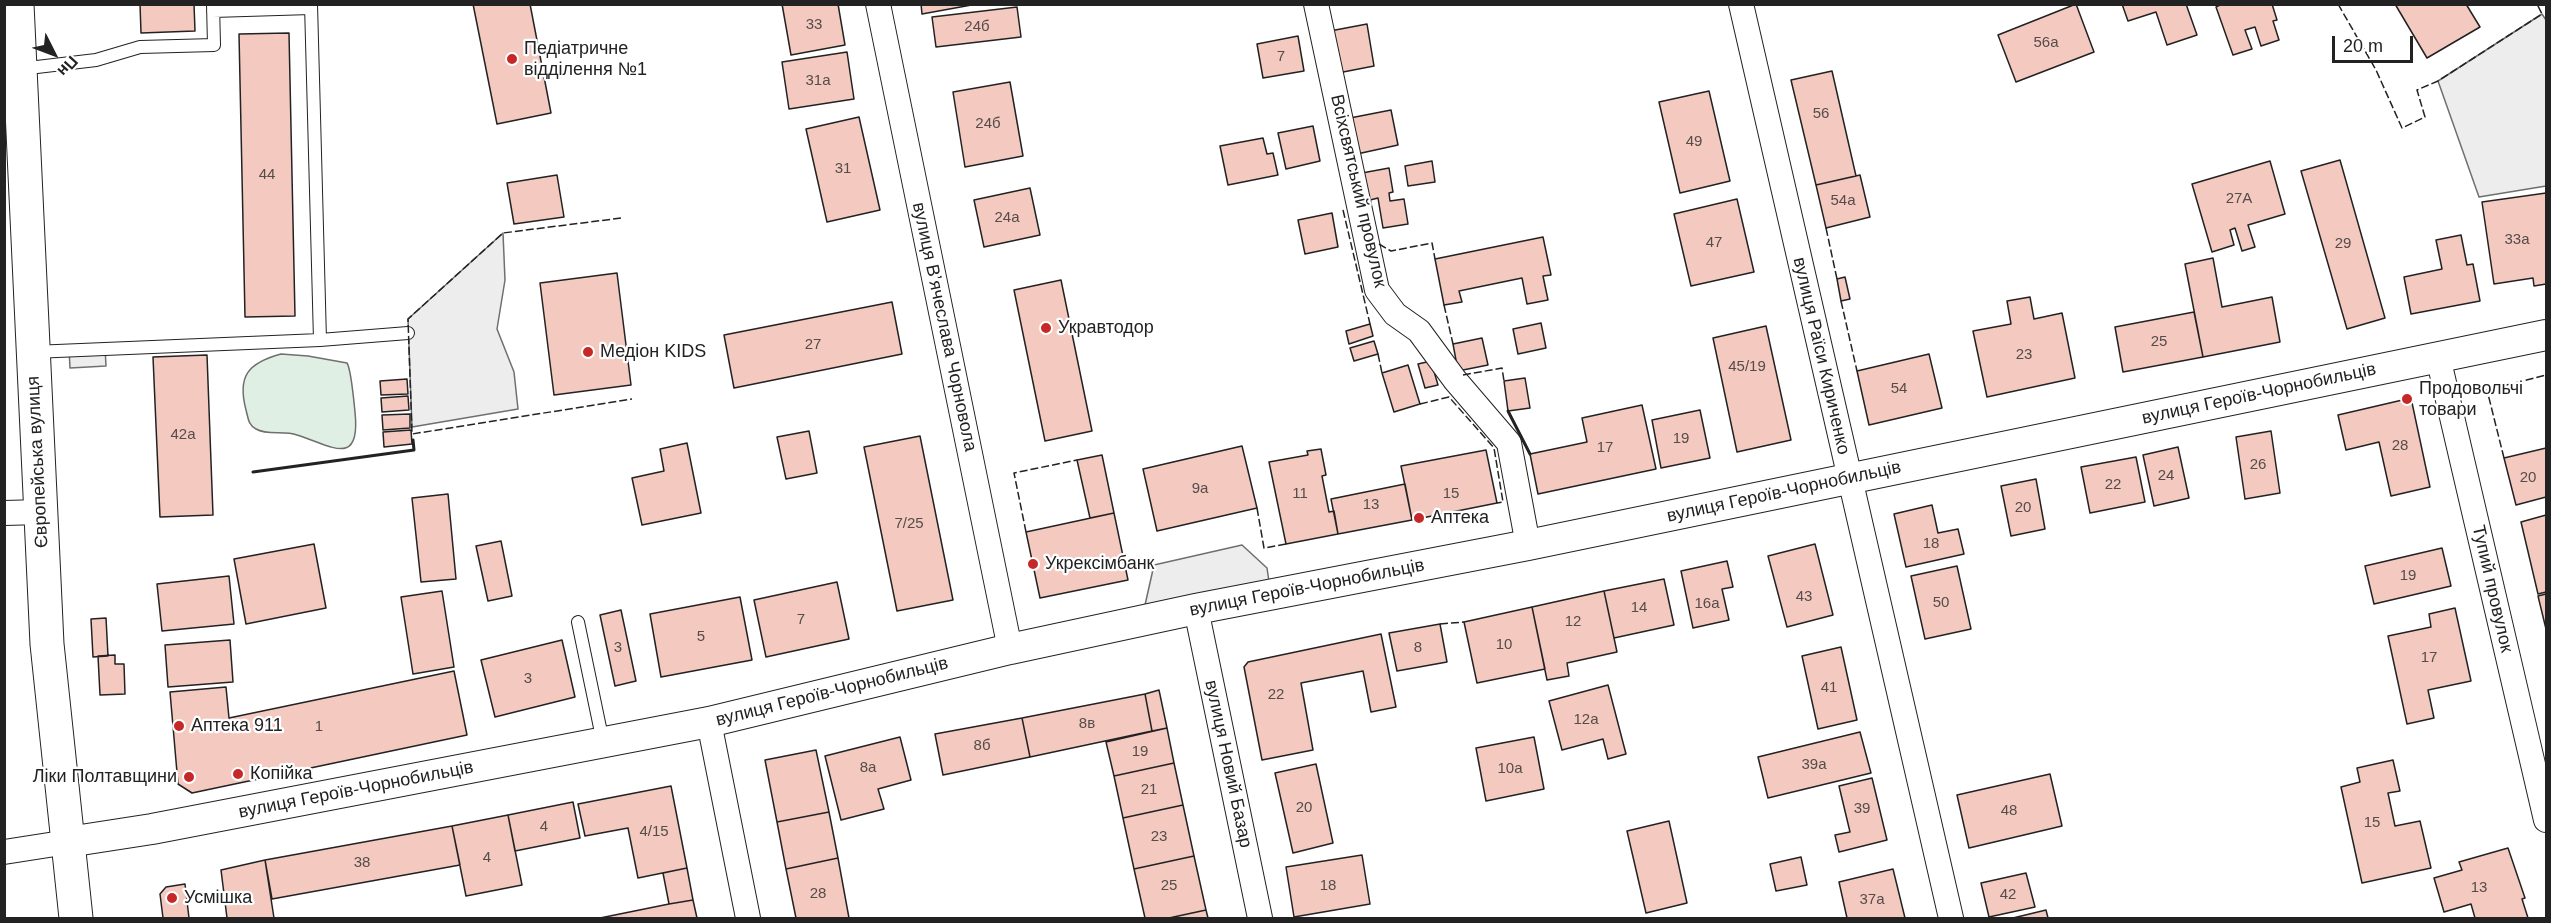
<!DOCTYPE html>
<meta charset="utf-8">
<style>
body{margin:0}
#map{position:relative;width:2551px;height:923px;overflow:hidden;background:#fff;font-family:Helvetica,sans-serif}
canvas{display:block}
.frame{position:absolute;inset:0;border:6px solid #222;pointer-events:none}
.north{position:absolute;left:24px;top:24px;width:60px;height:60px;-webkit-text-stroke:4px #fff;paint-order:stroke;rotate:132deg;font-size:16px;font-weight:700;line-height:24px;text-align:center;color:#222}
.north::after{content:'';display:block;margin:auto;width:21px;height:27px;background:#222;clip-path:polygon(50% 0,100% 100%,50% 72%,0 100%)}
.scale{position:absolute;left:2332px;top:36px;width:81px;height:27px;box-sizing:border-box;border:3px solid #222;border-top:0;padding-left:8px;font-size:18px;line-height:21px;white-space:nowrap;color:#222;-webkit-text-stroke:4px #fff;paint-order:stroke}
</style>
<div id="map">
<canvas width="2551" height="923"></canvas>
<div class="frame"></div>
<div class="north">Пн</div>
<div class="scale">20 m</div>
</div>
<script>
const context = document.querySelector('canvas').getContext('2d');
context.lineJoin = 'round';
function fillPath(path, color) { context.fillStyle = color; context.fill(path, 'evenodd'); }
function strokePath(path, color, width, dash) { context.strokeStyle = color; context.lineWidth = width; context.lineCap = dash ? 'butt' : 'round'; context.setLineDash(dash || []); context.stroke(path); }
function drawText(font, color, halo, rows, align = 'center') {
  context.font = font + ' Helvetica,sans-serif'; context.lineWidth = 4.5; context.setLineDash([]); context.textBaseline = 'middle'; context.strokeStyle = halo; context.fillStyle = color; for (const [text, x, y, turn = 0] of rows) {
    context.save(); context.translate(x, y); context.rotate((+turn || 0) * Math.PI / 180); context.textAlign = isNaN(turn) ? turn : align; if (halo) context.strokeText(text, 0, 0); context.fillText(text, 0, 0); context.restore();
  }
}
const green = new Path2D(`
 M281 354 308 356 347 363C351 369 354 402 355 412 361 469 330 445 297 435 284 430 268 436 256 429 248 425 248 417 246 410 237 376 248 363 281 354Z`);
fillPath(green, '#e0efe3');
strokePath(green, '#6f6f6f', 1.5);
const parking = new Path2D(`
 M2542 14 2546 20V186L2479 197 2438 81Z
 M503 233 505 280 497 329 514 372 518 409 412 427 408 319Z
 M105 347 106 366 70 368 69 349Z
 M1242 545 1267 568 1271 595 1145 605 1154 565Z`);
fillPath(parking, '#ededed');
strokePath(parking, '#6f6f6f', 1.5);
const building = new Path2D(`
 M140 4H194L195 31 141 33Z
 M473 4H530L551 113 497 124Z
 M782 4H838L845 45 791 55Z
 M921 4H977L922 14Z
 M2076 4 2094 52 2016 82 1998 35Z
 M2122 4H2186L2197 35 2167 45 2156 12 2128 21Z
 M2222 4H2272L2277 20 2273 21 2279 40 2261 46 2255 27 2245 30 2252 49 2233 55 2216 7Z
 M2395 4H2466L2480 27 2427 58Z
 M1017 7 1021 37 936 47 932 17Z
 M1367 24 1374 66 1338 73 1330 31Z
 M289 33 295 316 245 317 239 34Z
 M1298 36 1304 71 1263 78 1257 44Z
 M847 52 854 99 789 109 782 62Z
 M1832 71 1856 176 1816 185 1791 80Z
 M1010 82 1023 156 965 167 953 92Z
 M1709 91 1730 181 1680 193 1659 102Z
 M1391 110 1398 145 1357 154 1350 118Z
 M859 117 880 210 827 222 806 129Z
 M1313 126 1320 161 1286 169 1278 133Z
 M1263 138 1267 154 1273 153 1278 175 1228 185 1220 146Z
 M2340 160 2385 318 2347 329 2301 171Z
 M1432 161 1435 182 1408 186 1405 166Z
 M2270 161 2285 214 2248 225 2255 247 2242 251 2235 228 2230 230 2234 245 2212 252 2192 184Z
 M1389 168 1393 192 1389 193 1390 201 1404 199 1408 224 1383 228 1378 198 1366 201 1362 173Z
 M557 175 564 217 514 224 507 183Z
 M1860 175 1870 217 1826 228 1816 185Z
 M1030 188 1040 235 984 247 974 200Z
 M2546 193V284L2534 286 2533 278 2494 284 2482 202Z
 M1737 199 1754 272 1691 286 1674 214Z
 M1332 213 1338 247 1305 254 1298 220Z
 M2461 235 2467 265 2473 264 2480 301 2411 314 2404 277 2442 269 2436 240Z
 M1543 237 1551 275 1543 276 1548 300 1527 304 1522 278 1459 291 1462 302 1444 305 1435 259Z
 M2213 258 2222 307 2272 297 2280 342 2203 357 2185 264Z
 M617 273 631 385 554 395 540 283Z
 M1845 277 1850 299 1841 301 1837 279Z
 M1061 280 1092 431 1045 441 1014 290Z
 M2030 297 2034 319 2062 313 2075 378 1987 397 1973 331 2011 324 2007 301Z
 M892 302 902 354 734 388 724 335Z
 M2194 312 2203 357 2123 372 2115 327Z
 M1541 323 1546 348 1518 354 1513 329Z
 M1370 324 1373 336 1349 344 1346 331Z
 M1766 326 1791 440 1737 452 1713 338Z
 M1482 338 1488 365 1458 371 1453 344Z
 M1374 341 1378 354 1354 361 1350 348Z
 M1929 354 1942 408 1869 425 1857 371Z
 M207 355 213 515 160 517 153 357Z
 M1431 361 1438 385 1425 388 1418 364Z
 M1408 365 1420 404 1394 412 1382 373Z
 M1525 378 1530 408 1508 411 1504 381Z
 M407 379 408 394 381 395 380 381Z
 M408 396 409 410 382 412 381 398Z
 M2411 398 2430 487 2391 496 2379 442 2346 450 2338 415Z
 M1642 405 1656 469 1538 494 1530 454 1587 442 1582 418Z
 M1700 410 1710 458 1661 468 1652 420Z
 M410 414V428L383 430 382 415Z
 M411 430 412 444 384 447 383 432Z
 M809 431 817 473 786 479 777 437Z
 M2271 431 2280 493 2245 499 2236 437Z
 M920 436 953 600 897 611 864 447Z
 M687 443 701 513 642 525 632 478 664 471 660 449Z
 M1242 446 1257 508 1157 531 1143 469Z
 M2178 447 2189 498 2154 506 2143 455Z
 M2546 448V497L2516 505 2504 458Z
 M1321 449 1326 475 1322 476 1329 512 1334 511 1338 534 1286 544 1269 462 1308 455 1307 451Z
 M1486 450 1497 503 1412 520 1401 466Z
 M1102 455 1114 513 1090 518 1077 460Z
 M2136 457 2145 502 2090 513 2081 467Z
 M2036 479 2045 529 2011 536 2001 486Z
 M1405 484 1412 520 1338 534 1331 499Z
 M448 494 456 579 421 582 412 498Z
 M1932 505 1938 533 1958 529 1964 554 1906 567 1894 514Z
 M1114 513 1128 580 1040 598 1026 532Z
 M2546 515V592L2538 594 2521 522Z
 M501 541 512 596 488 601 476 546Z
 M314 544 326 608 246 624 234 559Z
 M1815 544 1833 615 1787 627 1768 556Z
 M2442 548 2451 586 2374 604 2365 566Z
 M1727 561 1733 587 1722 589 1729 620 1693 628 1681 571Z
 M1957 566 1971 629 1925 639 1911 576Z
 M229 576 234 624 162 631 157 584Z
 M1664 579 1674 625 1614 638 1604 591Z
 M837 582 849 639 766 657 754 600Z
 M442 591 454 667 413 674 401 597Z
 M1604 591 1617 652 1567 663 1569 676 1547 680 1532 607Z
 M2546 594V629L2538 596Z
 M740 597 752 660 661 677 650 614Z
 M1532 607 1545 669 1477 683 1464 622Z
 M2455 608 2471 681 2428 690 2434 718 2407 724 2388 636 2431 627 2429 614Z
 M621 610 636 681 615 686 600 615Z
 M106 618 108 656 93 657 91 619Z
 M1440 624 1447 662 1397 671 1389 633Z
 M1381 634 1396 707 1371 712 1363 671 1301 683 1313 750 1262 760 1244 667 1248 662Z
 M230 640 233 682 168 687 165 645Z
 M562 640 575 697 495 717 481 660Z
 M1841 647 1857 720 1818 729 1802 656Z
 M115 655V664H124L125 694 100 695 98 656Z
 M454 671 467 735 192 793 178 784 170 692 226 687 229 718Z
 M1608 685 1626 754 1608 759 1603 739 1562 750 1549 701Z
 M1159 690 1167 728 1152 731 1145 694Z
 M1145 694 1152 731 1030 757 1022 718Z
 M1022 718 1030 757 943 775 935 734Z
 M1167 728 1174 763 1114 776 1106 742Z
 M1860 732 1871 773 1768 798 1758 757Z
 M900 737 911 780 878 789 884 809 841 820 825 756Z
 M1534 737 1544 789 1486 801 1476 748Z
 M816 750 829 812 777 822 765 760Z
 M2393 760 2400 791 2388 793 2395 826 2420 821 2431 868 2362 883 2341 787 2360 782 2357 768Z
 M1174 763 1183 805 1123 818 1114 776Z
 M1316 764 1333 843 1293 853 1275 773Z
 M2050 774 2062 826 1969 848 1957 795Z
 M1872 778 1887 840 1839 852 1835 835 1850 832 1839 786Z
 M671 786 687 868 638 878 628 828 585 836 578 804Z
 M573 802 580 838 515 851 508 815Z
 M1183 805 1194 856 1134 869 1123 818Z
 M829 812 838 858 786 869 777 822Z
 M508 815 522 885 466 896 452 826Z
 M1669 821 1687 903 1646 913 1627 831Z
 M452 826 460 865 272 899 265 860Z
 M2508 848 2525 898 2522 899 2528 918H2475L2471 904 2444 912 2434 878 2462 870 2459 862Z
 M1362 855 1370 904 1294 917 1286 867Z
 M1194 856 1206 910 1169 918H1145L1134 869Z
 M1801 857 1807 885 1776 891 1770 864Z
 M838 858 849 918H796L786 869Z
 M265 860 274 918H227L221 870Z
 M687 868 693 900 669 904 663 873Z
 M1893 869 1905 918H1847L1839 882Z
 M2026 873 2035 907 1989 917 1981 883Z
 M185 884 189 918H163L160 894 166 887Z
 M693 900 697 918H600L669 904Z
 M1206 910 1208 918H1169Z
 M2046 910 2048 918H2013Z`);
fillPath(building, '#f3c9c0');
strokePath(building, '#222', 1.5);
const service = new Path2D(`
 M213 11 311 8
 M20 69 96 60 140 47 214 45 213 4
 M320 340 408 333
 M33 352 320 340 311 4
 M578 622 603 742`);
const minor = new Path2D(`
 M878 4 1010 649
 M1316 4 1377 290 1395 314 1419 331 1455 380 1509 443 1528 545
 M1741 4 1951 918
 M2438 357 2546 820
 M4 513 41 512
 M1196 609 1260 918
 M709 722 748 918
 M4 852 68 842`);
const tertiary = new Path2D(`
 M68 842 152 829 709 722 1010 649 1196 609 1528 545 2546 335`);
const primary = new Path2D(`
 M17 4 47 644 76 918`);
strokePath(service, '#222', 14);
strokePath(minor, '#222', 26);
strokePath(tertiary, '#222', 32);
strokePath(primary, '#222', 35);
strokePath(service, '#fff', 12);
strokePath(minor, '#fff', 24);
strokePath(tertiary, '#fff', 30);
strokePath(primary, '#fff', 33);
strokePath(new Path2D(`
 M2338 4 2376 70 2402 128 2425 117 2417 90 2438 81 2542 14 2537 4
 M1343 210 1370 324
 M621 218 503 233 408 319 412 434 632 399
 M1826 228 1837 279
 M1379 244 1391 251 1432 243 1435 259
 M1841 301 1857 371
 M1444 305 1453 344
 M1378 354 1382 373
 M1463 375 1502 368 1504 381
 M1420 404 1449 397 1494 448 1503 502 1497 503
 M2504 458 2487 390 2546 375
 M1257 508 1264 548 1286 544
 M1026 532 1014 473 1077 460
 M1440 624 1464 622`), '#222', 1.5, [8, 3]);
strokePath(new Path2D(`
 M1508 411 1530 454
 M253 472 414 450 413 440`), '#222', 3);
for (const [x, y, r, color] of [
 [512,59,6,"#c62828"],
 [1046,328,6,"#c62828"],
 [588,352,6,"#c62828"],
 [2407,399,6,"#c62828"],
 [1419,518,6,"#c62828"],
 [1033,564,6,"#c62828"],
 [179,726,6,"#c62828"],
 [238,774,6,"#c62828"],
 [189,777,6,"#c62828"],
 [172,898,6,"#c62828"]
]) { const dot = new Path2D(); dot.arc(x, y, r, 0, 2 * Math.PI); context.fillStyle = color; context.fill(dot); strokePath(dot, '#fff', 2); }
drawText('15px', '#564c4a', null, [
 ["33",814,25],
 ["24б",977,27],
 ["56а",2046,43],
 ["7",1281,57],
 ["31а",818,81],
 ["56",1821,114],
 ["24б",988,124],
 ["49",1694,142],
 ["31",843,169],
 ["44",267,175],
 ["27А",2239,199],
 ["54а",1843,201],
 ["24а",1007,218],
 ["33а",2517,240],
 ["47",1714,243],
 ["29",2343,244],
 ["25",2159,342],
 ["27",813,345],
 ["23",2024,355],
 ["45/19",1747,367],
 ["54",1899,389],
 ["42а",183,435],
 ["19",1681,439],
 ["28",2400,446],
 ["17",1605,448],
 ["26",2258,465],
 ["24",2166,476],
 ["20",2528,478],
 ["22",2113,485],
 ["9а",1200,489],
 ["11",1300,494],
 ["15",1451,494],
 ["13",1371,505],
 ["20",2023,508],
 ["7/25",909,524],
 ["18",1931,544],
 ["19",2408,576],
 ["43",1804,597],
 ["50",1941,603],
 ["16а",1707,604],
 ["14",1639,608],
 ["7",801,620],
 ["12",1573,622],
 ["5",701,637],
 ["10",1504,645],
 ["3",618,648],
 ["8",1418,648],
 ["17",2429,658],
 ["3",528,679],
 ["41",1829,688],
 ["22",1276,695],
 ["12а",1586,720],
 ["8в",1087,724],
 ["1",319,727],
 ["8б",982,746],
 ["19",1140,752],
 ["39а",1814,765],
 ["8а",868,768],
 ["10а",1510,769],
 ["21",1149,790],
 ["20",1304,808],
 ["39",1862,809],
 ["48",2009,811],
 ["15",2372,823],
 ["4",544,827],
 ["4/15",654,832],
 ["23",1159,837],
 ["4",487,858],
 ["38",362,863],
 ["25",1169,886],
 ["18",1328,886],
 ["13",2479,888],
 ["28",818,894],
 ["42",2008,895],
 ["37а",1872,900]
]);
drawText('18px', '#222', '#fff', [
 ["Педіатричне",524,49],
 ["відділення №1",524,70],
 ["Укравтодор",1058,328],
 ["Медіон KIDS",600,352],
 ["Продовольчі",2419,389],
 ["товари",2419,410],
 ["Аптека",1431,518],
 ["Укрексімбанк",1045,564],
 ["Аптека 911",191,726],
 ["Копійка",250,774],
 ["Ліки Полтавщини",177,777,"right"],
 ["Усмішка",184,898]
], 'left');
drawText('18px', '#222', '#fff', [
 ["Всіхсвятський провулок",1358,191,77],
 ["вулиця Вʼячеслава Чорновола",944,327,78],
 ["вулиця Раїси Кириченко",1821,356,77],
 ["вулиця Героїв-Чорнобильців",2259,394,-12],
 ["Європейська вулиця",38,462,-93],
 ["вулиця Героїв-Чорнобильців",1784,492,-12],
 ["вулиця Героїв-Чорнобильців",1307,588,-11],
 ["Тупий провулок",2492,589,77],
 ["вулиця Героїв-Чорнобильців",832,692,-14],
 ["вулиця Новий Базар",1228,764,78],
 ["вулиця Героїв-Чорнобильців",356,790,-11]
]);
</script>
